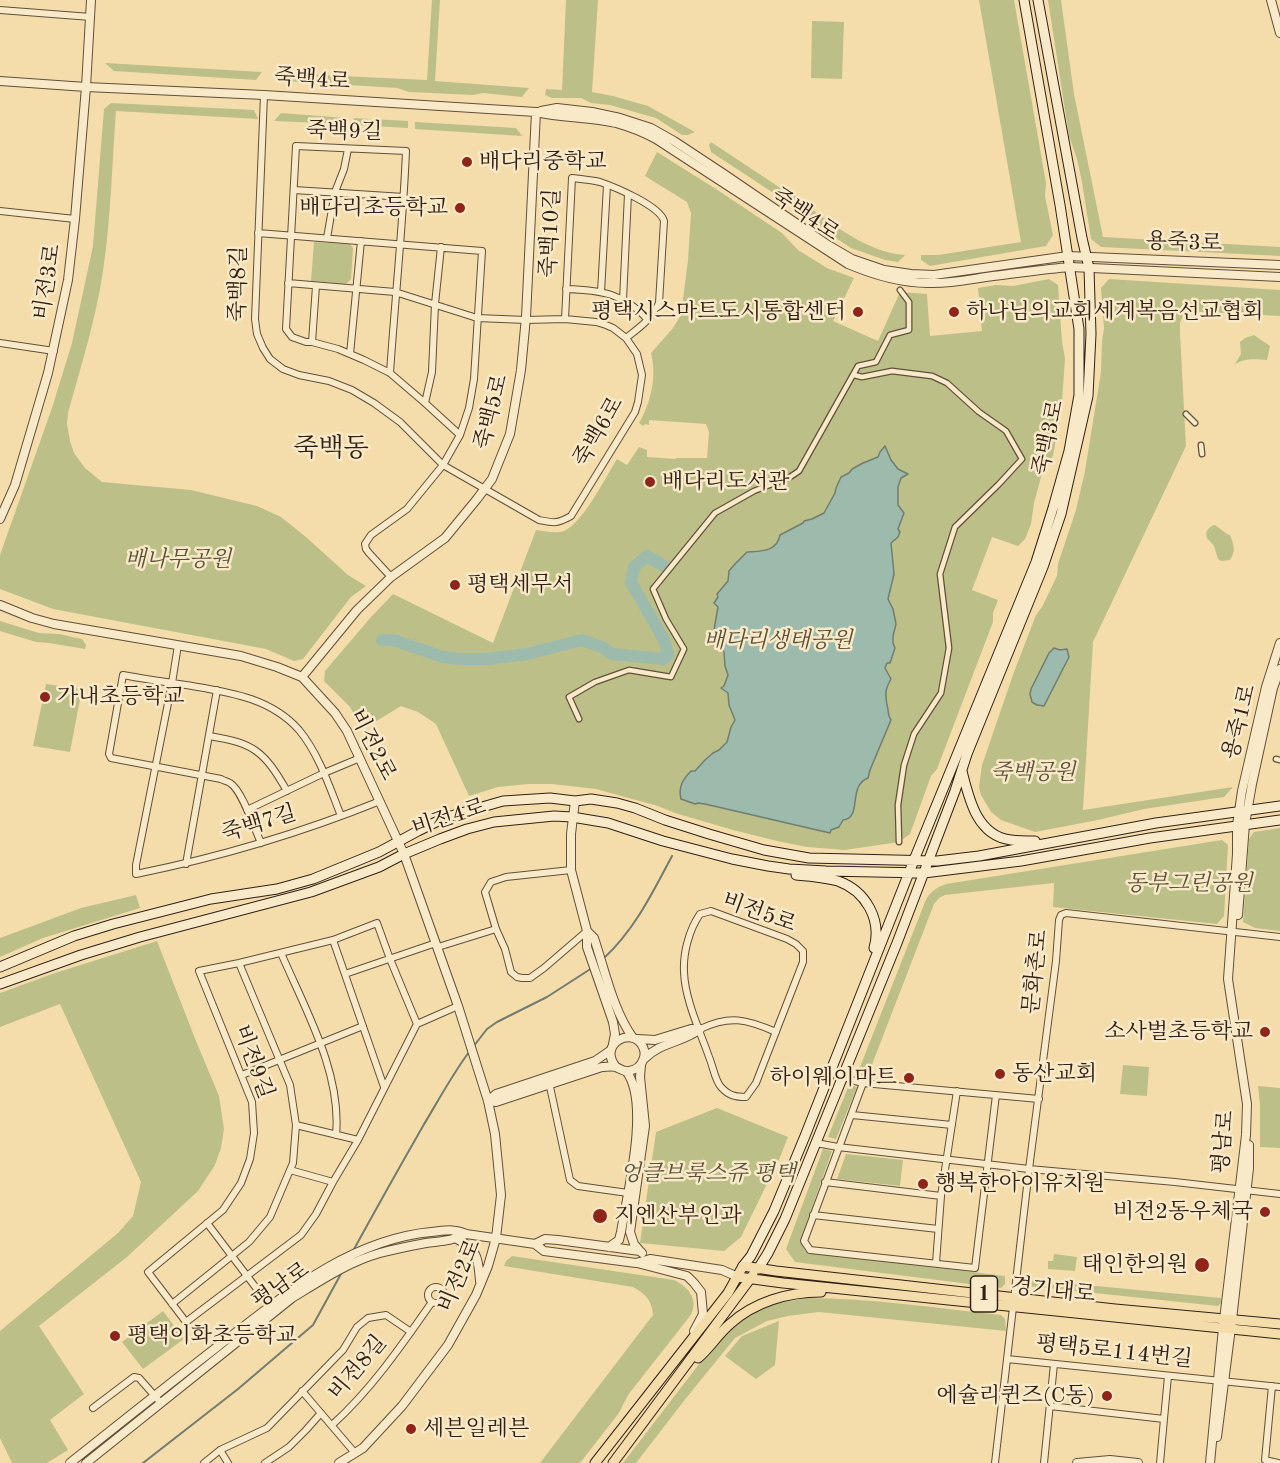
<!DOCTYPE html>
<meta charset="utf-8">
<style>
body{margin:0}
canvas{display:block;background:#f4ddab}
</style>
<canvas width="1280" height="1463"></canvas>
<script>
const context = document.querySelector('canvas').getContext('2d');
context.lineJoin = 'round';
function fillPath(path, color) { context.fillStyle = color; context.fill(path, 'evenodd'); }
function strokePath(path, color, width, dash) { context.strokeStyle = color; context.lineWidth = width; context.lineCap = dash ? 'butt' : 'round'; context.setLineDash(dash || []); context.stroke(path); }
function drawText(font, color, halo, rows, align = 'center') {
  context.font = font + ' "Old Standard TT","Noto Serif KR",serif'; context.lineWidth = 5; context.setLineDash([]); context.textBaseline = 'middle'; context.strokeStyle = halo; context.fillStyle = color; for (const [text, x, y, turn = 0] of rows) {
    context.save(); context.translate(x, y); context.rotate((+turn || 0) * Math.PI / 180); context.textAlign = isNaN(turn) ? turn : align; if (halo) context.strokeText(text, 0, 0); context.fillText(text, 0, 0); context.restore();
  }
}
fillPath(new Path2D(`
 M432 0H440L435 81 529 88 522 97 483 93 473 95 409 92 397 88 284 81 277 73 427 80Z
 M566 0H598L592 92 613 96 648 106 695 132 688 135H682L656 118 610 105 591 103 581 98H552L545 95 546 89 562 90Z
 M979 0H1014L1046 183 1045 196 1053 235 1046 246 930 266 921 260V255H938L1021 242Z
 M1048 0H1061L1074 94 1103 237 1280 247V256L1101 247 1091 239 1082 182 1077 159 1069 136Z
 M812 21 844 22 842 79 811 78Z
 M105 63 262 72 256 80 114 71Z
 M111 103 254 110 258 119 116 111C112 164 111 218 103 271 96 319 81 366 68 413L67 424 70 441 74 453 85 468 102 482 191 490 257 506 281 517 306 537 348 575 366 586 351 597 303 659 294 661 266 649 53 609 0 589V555L52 408 72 343 93 246 104 109Z
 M281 113 346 118 345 124 274 121Z
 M354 118 408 121V128L353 125Z
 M415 122 516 128 522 136 415 129Z
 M711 142 785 191 781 198 711 152 709 145Z
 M657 152 716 189 782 233 798 250 827 268 854 278 833 321 878 341 900 292 927 294 930 336 982 331 978 288 996 285 1013 286 1049 279 1058 285 1062 342 1065 358 1062 403 1053 456 1043 470 1034 503 1031 524 1025 539 1018 546 992 537 972 590 998 600 993 613V622L937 769 931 776 910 834 899 842 845 850 807 847 777 841 733 830 675 813 658 806 596 789 552 784H529L498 787 469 796 436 724 418 712 401 706 365 728 355 716 350 707 324 681 325 671 371 617 393 594 493 643 536 530C546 531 555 534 564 531 583 523 605 478 617 459L627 465 639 447 647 450V457L676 459V458H707L709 432 706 424 649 420V425L645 424 643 426 639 423C651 403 657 376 651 353L673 328 681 315 688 260 691 213 687 202 645 176Z
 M793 194C823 218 866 253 905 255L898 262 885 260 851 248 811 222 803 213 788 203Z
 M314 242 350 244 353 248 351 279 346 284 311 281Z
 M1109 279 1280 290V316L1203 312H1192L1183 315 1180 323V333L1186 446 1093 642 1083 810 1233 787 1224 797 1144 809 1098 820 1035 832 1001 820 991 812 981 795 979 787 982 765 1014 672 1036 615 1042 607 1057 576 1058 564 1076 510 1085 471 1101 372 1102 341 1104 328 1101 288Z
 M1254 335 1270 346 1267 360C1255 359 1246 358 1235 364L1241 354 1240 342 1245 338Z
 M1215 525 1227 534 1230 535C1234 545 1236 551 1230 560L1221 561 1218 559 1214 546 1207 538C1205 531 1208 527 1215 525Z
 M0 621 39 633 59 634 82 639 86 645 85 649 49 643 36 642 0 631Z
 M46 684 82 689 70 752 33 746Z
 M1280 828V931L1255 928 1243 922 1249 839 1254 832Z
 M1222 840 1228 845 1224 916 1217 924 1053 907 1054 883 945 895 939 898 934 904 868 1075 866 1077H856L925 902C929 892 936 888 946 884Z
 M136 895 140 908 43 938 0 957V938L81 908Z
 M157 941 196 1041 219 1096 224 1129 221 1148 215 1165 198 1191 127 1257 39 1326 84 1394 50 1420 68 1450 47 1463H12L0 1438V1331L118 1233 133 1216 141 1182 60 1004 0 1027V993L55 973Z
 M1123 1065 1149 1067 1147 1096 1120 1094Z
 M849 1085 857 1087 836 1139 828 1137Z
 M1258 1086 1280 1088V1148L1260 1147V1105Z
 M717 1108 788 1137 773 1175 766 1186 741 1237 724 1251 640 1243 656 1132Z
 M823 1149 832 1151 800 1241 806 1251 1005 1276V1284L1001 1288 795 1262 786 1249Z
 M846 1154 903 1160 900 1186 837 1179Z
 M1054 1254 1077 1257 1075 1271 1048 1269V1261H1053Z
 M512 1256 674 1280C688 1286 700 1301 690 1316L628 1395 619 1413 580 1463H540L653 1315C652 1301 646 1294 633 1287L504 1266 506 1261Z
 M1024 1279 1221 1298V1303L1218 1306 1028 1286 1025 1284Z
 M806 1298C871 1298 936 1308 1001 1315L1005 1319 1006 1331 819 1312 788 1316 767 1321 735 1338 687 1397 636 1463H623L716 1342 740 1320 759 1309 780 1303Z
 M163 1311 184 1339 143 1369 122 1342Z
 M779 1321 775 1365 756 1379 725 1356 742 1336Z`), '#bcc088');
const water = new Path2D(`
 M885 446 891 460 898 469 908 474 901 478 898 487V505L904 513 898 529 900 532 898 537 891 543 894 574 888 599 893 609 896 624 893 636V643L895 648 890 663H887L885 668 891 679C885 690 885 693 887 705 889 711 887 714 891 720L870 770 868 778C847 786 863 818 843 820L839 827 831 830 830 833 705 804 698 803 695 804 681 799C678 787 683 779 691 771H695L705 760 713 753 719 750 727 742 731 727 735 720 729 705 728 693 721 688 724 686 728 675 725 666 724 652 714 630 718 607 714 603 718 597 717 594 728 581 729 571 735 564 747 552C761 551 777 552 780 535L803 523 804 521 812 519 824 513 835 493 836 488 841 477 849 473 852 469 863 463 878 457 880 452Z
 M1054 648 1060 650 1067 649 1069 657 1044 706 1037 705 1032 702 1030 694 1031 689 1049 653Z`);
fillPath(water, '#9cbbac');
strokePath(water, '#727d70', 1.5);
strokePath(new Path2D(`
 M603 959C634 931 653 892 672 856
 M473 1047 487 1029 497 1022 547 997 592 968
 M353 1251C376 1209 399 1168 423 1126 438 1101 452 1075 469 1052
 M143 1463 238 1389 313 1325 342 1272`), '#727d70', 2);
strokePath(new Path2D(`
 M382 640H393L443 657 460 659H487L527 654 582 640 604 648 612 654 664 659 668 655 664 640 631 582 634 567 647 556 664 566`), '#9cbbac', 12);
const pedestrian = new Path2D(`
 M854 375 862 377 892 371 932 376 947 383 979 412 1006 431 1022 459 999 484 955 527 940 574 949 648 941 693 914 734 904 765 898 805 899 842
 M1186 414 1195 423
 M1201 445 1202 454
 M579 719 569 697 595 682 629 670 671 677 684 649 666 619 653 589 715 513 754 491 790 477 799 471 858 366 876 362 890 335 909 330V302L900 290
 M1276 759 1280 760`);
const minor = new Path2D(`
 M0 10 91 17
 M264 95 255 319 257 334 263 348 270 359 283 369 299 375 329 381 352 390 374 403 400 422 443 465 539 520C554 523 557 524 571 516L635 412 638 402 642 375 637 354 626 338 613 328 606 325 596 322 565 319 526 320 477 318 395 292 288 283
 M294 190 404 197
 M0 211 75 219
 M258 233 482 251 474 379 469 408 460 435 443 465 407 509 371 535 365 544 366 549 369 553 391 577
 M327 238 335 192 344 169 348 149
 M566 289C599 290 625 293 648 320
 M601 292 607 185
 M623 300 628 194
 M565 319 572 178C581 179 591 180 600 182 615 187 660 206 664 221L659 303C652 319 639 328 626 338
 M312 342 316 286
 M0 343 54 351
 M350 354 361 241
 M390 373C395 299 403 225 406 151L296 146 286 329 292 337 306 342H312L338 349 364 360 390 373 425 403 460 435
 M425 403 432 372 435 304 441 247
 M178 645 172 683 136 865V874C220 857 301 833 380 801
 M209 736C254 743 264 751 287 791
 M247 810 324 773 360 758
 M261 843C255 830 242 790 230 783 227 781 224 781 221 779L111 758 109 754 123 675C144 679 165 682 186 685 227 692 270 697 299 730 319 754 330 788 341 816
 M186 864 217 690
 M711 911 787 939 796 944 803 951V962L756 1083 746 1097C736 1097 729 1096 721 1087 715 1081 713 1066 709 1057 700 1031 685 1000 684 972 683 953 689 930 700 914Z
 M496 929 505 949 511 972 517 977 522 978H530L544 968 587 931
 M1280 937 1066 913 1061 915 1059 920 1056 961 1029 1169 1175 1182 1280 1194
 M333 940 384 1087
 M438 947 496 929 485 892 491 882 506 877 571 870
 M281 953C305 1009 342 1073 336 1135
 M345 974 436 943
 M417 1024 358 1140 333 1182 316 1214 301 1235 186 1322 148 1272 223 1210 241 1183 250 1159 254 1133 252 1102 199 971 239 963 333 940 377 923 390 959 417 1024 458 1006
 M700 1029C730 1015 746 1019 776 1032
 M830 1072 855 1081 863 1083 1039 1099
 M242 1075 363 1026
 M549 1082 570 1180 578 1186 628 1193
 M863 1083 804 1241 810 1250 975 1268 996 1095
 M852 1115 952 1125
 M296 1125 358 1140
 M816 1143 838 1147 1029 1169 995 1463
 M290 1170 333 1182
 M825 1182 941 1196
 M813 1215 938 1229
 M207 1223 272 1309
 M936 1263 941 1196 957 1091
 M428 1295a8 8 0 1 1 16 0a8 8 0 1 1-16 0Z
 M172 1304 249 1242 270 1217 293 1163 296 1125 290 1085 239 963
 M1007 1359 1280 1387
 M1272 1386 1265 1460 1278 1463
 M302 1391 355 1453
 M1050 1406 1164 1419 1160 1463
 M93 1408 134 1377 139 1378 161 1403
 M1164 1419 1168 1376
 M332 1425C371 1390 402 1345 432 1302
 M220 1450 228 1463
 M204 1463 220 1450 267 1428 343 1350 357 1327 368 1318 386 1315 411 1332
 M265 1463 289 1447 306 1430 321 1413
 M1044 1463 1054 1364`);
const tertiary = new Path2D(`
 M1271 0 1280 33
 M0 81 86 87 264 95 536 112C563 118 590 117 616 123 630 127 643 132 656 139L848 264C874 275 900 283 928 283 950 284 971 279 993 276 1019 273 1045 269 1071 267L1280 277
 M541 111 557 108 592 112 620 118 651 128 674 141 724 174 828 245 852 259 884 270 911 274 934 275 1068 256 1280 265
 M0 519 15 485 48 373 68 280 75 219 86 87 91 0
 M0 605 32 618 54 624 241 656 277 667 302 677 335 713 347 731 404 854 458 1006 488 1101 495 1134 501 1195 496 1238 488 1266 476 1295 448 1345 402 1406 363 1448 339 1463
 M302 677 357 610 391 577 445 538 477 499 492 479 510 434 521 370 526 317 536 112
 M575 801 571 834V870L587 931V947L613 1022 615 1034 613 1044
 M1238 915 1245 824 1252 784 1273 688 1280 669
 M587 931 594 938C605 971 613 1010 633 1038
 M637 1039 655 1040 691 1029H700
 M644 1059C662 1041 680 1044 700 1029
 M488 1101 496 1102 602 1067C606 1067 612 1066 616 1067 621 1069 623 1072 629 1071 635 1070 641 1066 643 1060 645 1056 645 1051 643 1047 633 1025 597 1044 616 1067
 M488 1101 496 1094 595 1061 611 1050
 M457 1239C479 1251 478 1259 480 1281
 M535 1244 545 1239 558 1240 640 1251 642 1253
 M609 1247 619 1240 621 1232C627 1195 651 1102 626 1071
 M640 1251 634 1244 630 1232 645 1126 640 1077 641 1065
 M637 1263 687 1276 694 1283 701 1292 703 1314 694 1331
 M1217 1437 1232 1320 1249 1168V1145
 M70 1463C119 1424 168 1385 217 1347 281 1298 347 1240 431 1232 443 1231 455 1228 466 1234L535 1244 544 1251 636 1263 650 1259 722 1270 738 1277
 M86 1463 292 1298C320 1281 348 1262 380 1253 395 1249 410 1246 426 1243 440 1241 453 1241 466 1234
 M1077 1463 1110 1460 1138 1463
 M1210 1463 1223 1328 1246 1135 1247 1104 1228 979 1237 854V825L1242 791 1266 687 1280 643`);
const secondary = new Path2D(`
 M962 771C969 799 977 836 1011 840 1019 841 1027 841 1035 841
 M796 875C809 876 824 877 838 881 866 891 882 920 874 948
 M0 967 74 936 113 924 211 899 277 889 313 879 379 852 418 831 444 818 503 801 550 798 575 801 591 799 617 803 635 808 665 820 709 834 764 850 809 858 937 861 979 856 1156 823 1280 806
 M0 984 81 955 140 937 311 892 379 867 404 854 440 839 467 829 494 822 554 816 572 817 608 823 663 841 732 859 768 866 789 869 826 871 924 873 1021 861 1150 838 1280 820
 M743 1266 751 1256 774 1211 805 1136 914 860 1036 562 1053 508 1069 451 1079 395V329L1060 205 1024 0
 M758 1269 768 1253 785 1219 897 943 955 791 967 754 1043 567 1061 514 1088 396 1091 334 1089 268 1082 238 1038 0`);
const primary = new Path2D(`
 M738 1277 783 1283 1280 1334
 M698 1358C710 1348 718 1334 730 1324 754 1302 788 1292 821 1292
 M595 1463 728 1293 743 1266 776 1271 1115 1309 1280 1324
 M613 1463 753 1275`);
strokePath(pedestrian, '#624f3b', 7);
strokePath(minor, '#624f3b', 8);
strokePath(tertiary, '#624f3b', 10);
strokePath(secondary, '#322016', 11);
strokePath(primary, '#322016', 11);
strokePath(pedestrian, '#f8e9c8', 4.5);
strokePath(minor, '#f8e9c8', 6);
strokePath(tertiary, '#f8e9c8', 8);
strokePath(secondary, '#f8e9c8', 9);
strokePath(primary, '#f4ddab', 9);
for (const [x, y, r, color] of [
 [467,162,6,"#8f2418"],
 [460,208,6,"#8f2418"],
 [858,312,6,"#8f2418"],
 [954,312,6,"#8f2418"],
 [650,482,6,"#8f2418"],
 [455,585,6,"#8f2418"],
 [45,697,6,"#8f2418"],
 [1265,1032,6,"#8f2418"],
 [1000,1074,6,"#8f2418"],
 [909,1078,6,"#8f2418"],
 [923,1184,6,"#8f2418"],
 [1265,1212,6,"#8f2418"],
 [600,1216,8,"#8f2418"],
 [1202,1265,8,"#8f2418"],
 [115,1336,6,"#8f2418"],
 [1107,1396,6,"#8f2418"],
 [411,1429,6,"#8f2418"]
]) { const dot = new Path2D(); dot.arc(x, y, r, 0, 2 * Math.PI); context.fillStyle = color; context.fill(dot); strokePath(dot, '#f8e9c8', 2); }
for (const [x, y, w] of [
 [984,1294,27]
]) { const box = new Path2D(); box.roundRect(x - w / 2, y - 18, w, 36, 4.5); context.fillStyle = '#f8e9c8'; context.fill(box); strokePath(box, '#322016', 1.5); }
drawText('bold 21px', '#322016', null, [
 ["1",984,1294]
]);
drawText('22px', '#322016', '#f8e9c8', [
 ["죽백4로",312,80,4],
 ["죽백9길",344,132,1],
 ["죽백4로",805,215,34],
 ["죽백10길",551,233,-87],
 ["용죽3로",1184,243,2],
 ["비전3로",48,282,-81],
 ["죽백8길",239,284,-89],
 ["죽백5로",492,412,-76],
 ["죽백6로",599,432,-60],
 ["죽백3로",1049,438,-78],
 ["용죽1로",1240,722,-76],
 ["비전2로",372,745,63],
 ["비전4로",449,818,-18],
 ["죽백7길",259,824,-17],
 ["비전5로",759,913,20],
 ["문화촌로",1036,972,-84],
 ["비전9길",253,1062,70],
 ["평남로",1224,1142,-85],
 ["비전2로",460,1276,-67],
 ["평남로",281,1286,-35],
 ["경기대로",1053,1291,6],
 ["평택5로114번길",1114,1352,6],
 ["비전8길",358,1368,-50]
]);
drawText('22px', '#322016', '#f8e9c8', [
 ["배다리중학교",479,162],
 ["배다리초등학교",448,208,"right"],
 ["평택시스마트도시통합센터",846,312,"right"],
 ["하나님의교회세계복음선교협회",966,312],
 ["배다리도서관",662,482],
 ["평택세무서",467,585],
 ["가내초등학교",57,697],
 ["소사벌초등학교",1253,1032,"right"],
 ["동산교회",1012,1074],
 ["하이웨이마트",897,1078,"right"],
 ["행복한아이유치원",935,1184],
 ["비전2동우체국",1253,1212,"right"],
 ["지엔산부인과",614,1216],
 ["태인한의원",1188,1265,"right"],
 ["평택이화초등학교",127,1336],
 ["에슐리퀸즈(C동)",1095,1396,"right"],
 ["세븐일레븐",423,1429]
], 'left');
drawText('italic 22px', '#5b5038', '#f8e9c8', [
 ["배나무공원",178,560],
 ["배다리생태공원",778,641],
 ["죽백공원",1033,773],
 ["동부그린공원",1189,884],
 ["엉클브룩스쥬 평택",708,1174]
]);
drawText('26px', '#322016', '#f8e9c8', [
 ["죽백동",331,449]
]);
</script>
